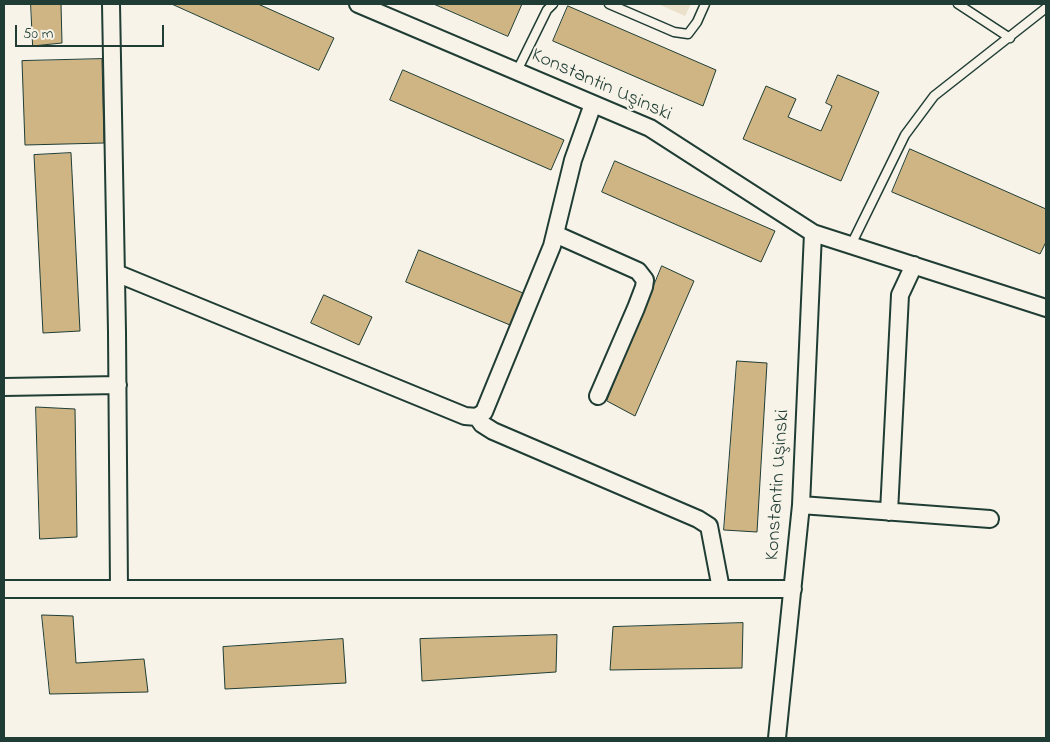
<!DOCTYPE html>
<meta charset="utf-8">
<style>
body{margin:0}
#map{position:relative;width:1050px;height:742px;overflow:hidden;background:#f7f3e8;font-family:"Indie Flower",sans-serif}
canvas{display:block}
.frame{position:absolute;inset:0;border:5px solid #1f3d34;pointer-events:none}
.scale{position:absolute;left:15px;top:25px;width:149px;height:22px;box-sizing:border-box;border:2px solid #1f3d34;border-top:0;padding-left:6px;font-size:15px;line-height:18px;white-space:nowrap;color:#1f3d34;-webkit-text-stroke:4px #f7f3e8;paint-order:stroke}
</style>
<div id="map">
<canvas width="1050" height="742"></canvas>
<div class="frame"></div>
<div class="scale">50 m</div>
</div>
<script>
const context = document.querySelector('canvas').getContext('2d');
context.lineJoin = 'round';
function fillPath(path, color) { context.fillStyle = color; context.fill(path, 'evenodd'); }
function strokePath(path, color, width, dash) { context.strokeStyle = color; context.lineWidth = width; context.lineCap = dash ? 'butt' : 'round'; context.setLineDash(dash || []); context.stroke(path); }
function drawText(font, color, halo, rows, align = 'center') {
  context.font = font + ' "Indie Flower",sans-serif'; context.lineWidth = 4.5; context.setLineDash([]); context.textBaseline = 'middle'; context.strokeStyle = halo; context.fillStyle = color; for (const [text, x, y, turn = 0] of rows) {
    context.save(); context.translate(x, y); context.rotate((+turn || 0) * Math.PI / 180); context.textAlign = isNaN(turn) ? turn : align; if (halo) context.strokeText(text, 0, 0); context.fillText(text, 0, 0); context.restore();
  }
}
fillPath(new Path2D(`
 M658 4H691L685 16Z`), '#ebe0ca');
const building = new Path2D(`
 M31 4H61L62 43 33 46Z
 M172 4H258L334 38 319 70Z
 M434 4H522L508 36Z
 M568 6 716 70 703 106 553 41Z
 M102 59 104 143 25 145 22 61Z
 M403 70 564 140 551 170 390 100Z
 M838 75 879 92 841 181 743 139 766 86 796 99 788 117 821 131 832 106 826 103Z
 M910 149 1046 209V242L1040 254 892 192Z
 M71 153 80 331 43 333 34 155Z
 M615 161 775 231 761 262 602 192Z
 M419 250 523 293 510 325 406 282Z
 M662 266 694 281 635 416 607 401Z
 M324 295 372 317 359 345 311 323Z
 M737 361 767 363 757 532 724 530Z
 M36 407 75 409 77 537 40 539Z
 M42 615 73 616 76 663 144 659 148 692 50 694Z
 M743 623 742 668 610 670 613 627Z
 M557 635 556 672 422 681 420 639Z
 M343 639 346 683 225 689 223 647Z`);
fillPath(building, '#cfb484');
strokePath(building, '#1f3d34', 1);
const service = new Path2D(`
 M609 4 674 32 688 34 697 22 705 4
 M958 4 1010 38
 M517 71 547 10 553 4
 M851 245 905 135 934 96 1046 8`);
const minor = new Path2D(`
 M111 4 117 332 119 589
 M358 4 650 128 813 233 1046 308
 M555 234 638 271 645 280 644 287 636 308 598 396
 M116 273 465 416 477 417 484 412 552 246 573 160 593 104
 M4 387 118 385
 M477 417 482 424 493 431 698 519 709 526 721 589
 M801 505 990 519
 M889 512 900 295 914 265
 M4 589H793
 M777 738 801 505 813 233`);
strokePath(service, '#1f3d34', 11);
strokePath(minor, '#1f3d34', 20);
strokePath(service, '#f7f3e8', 8);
strokePath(minor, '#f7f3e8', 16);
drawText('20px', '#1f3d34', '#f7f3e8', [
 ["Konstantin Uşinski",601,86,24],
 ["Konstantin Uşinski",779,485,-86]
]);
</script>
